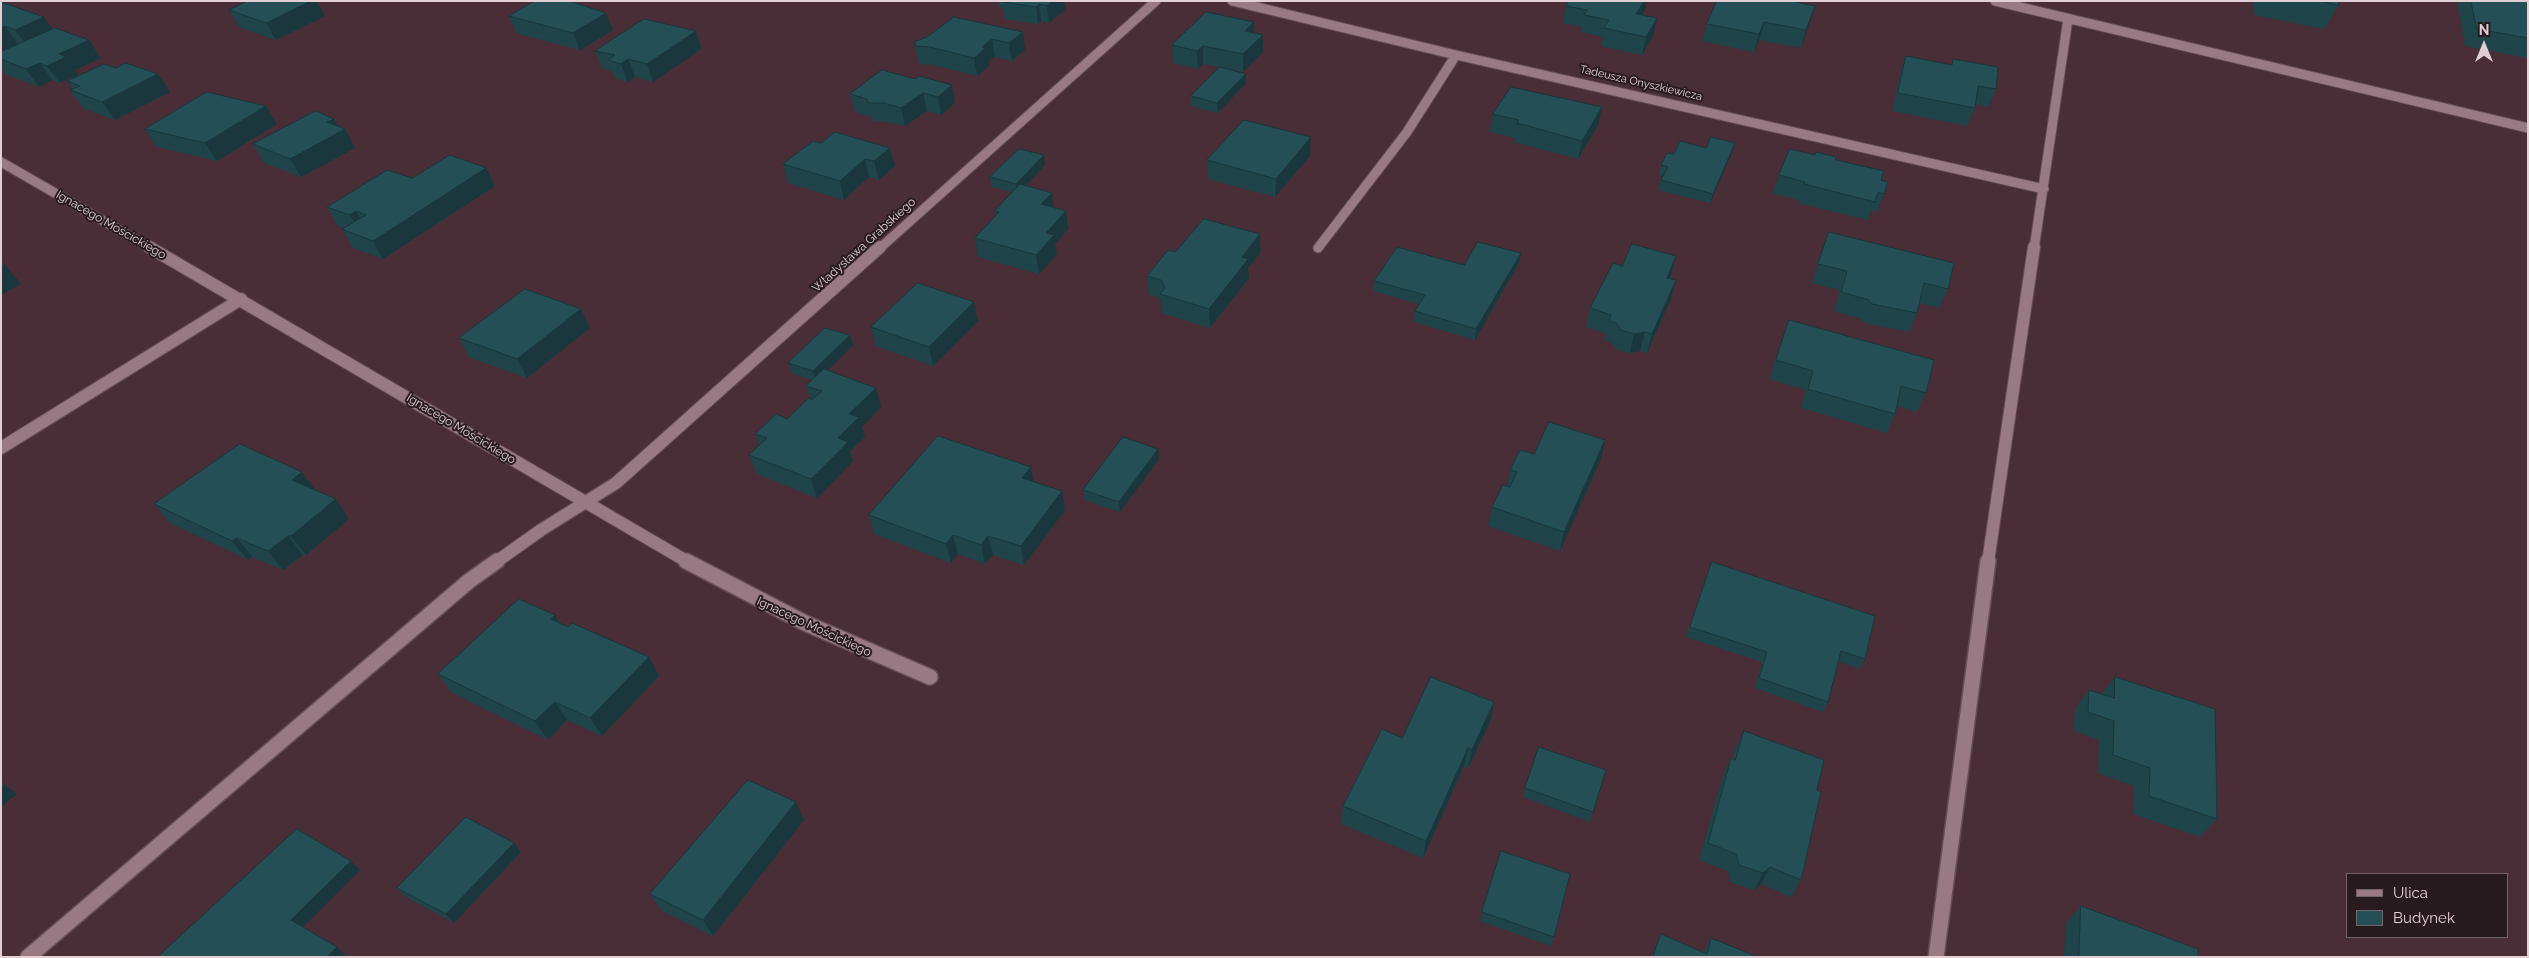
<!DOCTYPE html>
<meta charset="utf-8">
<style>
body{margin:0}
#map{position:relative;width:2529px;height:958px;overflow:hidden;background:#4a2e37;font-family:Raleway,sans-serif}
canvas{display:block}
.frame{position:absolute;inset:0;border:2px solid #e1cfd4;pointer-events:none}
.legend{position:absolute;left:2346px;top:873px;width:162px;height:65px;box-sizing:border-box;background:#281b1f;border:1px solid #726367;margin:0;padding:6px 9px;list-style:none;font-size:15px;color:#e1cfd4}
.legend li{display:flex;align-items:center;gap:10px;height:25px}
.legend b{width:25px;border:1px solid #726367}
.north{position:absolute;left:2459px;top:20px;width:50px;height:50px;-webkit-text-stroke:4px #281b1f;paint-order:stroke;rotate:0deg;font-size:14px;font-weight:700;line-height:20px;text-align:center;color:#e1cfd4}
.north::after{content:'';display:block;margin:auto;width:18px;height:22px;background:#e1cfd4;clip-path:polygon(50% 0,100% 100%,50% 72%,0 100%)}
</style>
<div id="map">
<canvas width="2529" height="958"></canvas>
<div class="frame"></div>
<ul class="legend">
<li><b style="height:6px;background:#997983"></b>Ulica</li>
<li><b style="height:14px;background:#244f56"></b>Budynek</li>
</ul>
<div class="north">N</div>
</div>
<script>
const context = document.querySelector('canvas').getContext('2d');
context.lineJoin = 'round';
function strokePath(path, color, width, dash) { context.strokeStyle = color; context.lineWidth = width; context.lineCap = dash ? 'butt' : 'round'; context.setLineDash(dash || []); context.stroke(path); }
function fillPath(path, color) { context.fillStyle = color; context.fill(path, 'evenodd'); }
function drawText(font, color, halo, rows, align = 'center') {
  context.font = font + ' Raleway,sans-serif'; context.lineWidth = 4; context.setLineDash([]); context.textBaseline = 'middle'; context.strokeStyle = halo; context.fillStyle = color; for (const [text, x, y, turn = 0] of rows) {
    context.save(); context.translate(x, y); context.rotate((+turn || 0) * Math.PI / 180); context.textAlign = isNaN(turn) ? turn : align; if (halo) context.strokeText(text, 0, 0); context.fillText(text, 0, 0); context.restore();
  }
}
const minorFar2 = new Path2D(`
 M1232 1 1456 55 2044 189
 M1995 1 2528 128
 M1 162 152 249
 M1318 248 1407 132 1456 55
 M879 249 1156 1
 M2034 249 2068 19`);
const minorFar1 = new Path2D(`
 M149 247 688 562
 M1 448 241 299
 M496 562 541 530 616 483 880 247
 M1988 562 2034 247`);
const minor = new Path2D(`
 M686 561 805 623 930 677
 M28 957 469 581 497 561
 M1936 957 1988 561`);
strokePath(minorFar2, '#644e55', 11);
strokePath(minorFar1, '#644e55', 14);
strokePath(minor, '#644e55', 18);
strokePath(minorFar2, '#997983', 9);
strokePath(minorFar1, '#997983', 12);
strokePath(minor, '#997983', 15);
fillPath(new Path2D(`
 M248 1H317L325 16 276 40 239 27 229 10Z
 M998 1H1064L1065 10 1049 23 1041 21 1038 24 1005 19 1003 8 999 7Z
 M1717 1 1810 23 1801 48 1759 40 1754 52 1702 41 1707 24Z
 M2253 1H2338L2339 5 2324 29 2254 15Z
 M2457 1H2528V57L2527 58 2465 46Z
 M1 2 44 17 52 29 101 58 75 70 78 75 60 83 52 80 39 87 5 74 1 68V52L19 44H18L1 51Z
 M1566 6 1645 10 1642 15 1653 36 1642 55 1601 46 1603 37 1581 32 1582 27 1563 23Z
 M606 13 613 30 580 50 516 33 509 16Z
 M954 17 1025 50 1012 61 995 57 988 62 989 66 977 76 934 65 919 64 914 42 927 37Z
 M1254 22V33L1263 52 1243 72 1229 69 1246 83 1218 113 1191 106V96L1219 67 1203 64 1198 69 1173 63 1172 45Z
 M696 31 701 49 653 82 635 77 628 82 615 78 612 71 602 68 595 51Z
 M1906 56 1951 65 1953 59 1996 89 1988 107 1975 104V108L1967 126 1892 111 1900 74Z
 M116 68 158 74 170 92 115 120 83 108 70 90 73 89 67 81Z
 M882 70 955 103 941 115 927 111 905 126 888 122 873 121 872 117 855 112 850 94Z
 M1602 107 1598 125 1578 159 1514 142 1515 138 1490 132 1493 114Z
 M334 119 338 126 345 129 355 148 301 177 264 163 253 144Z
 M277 124 217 161 157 147 145 129Z
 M813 141 895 166 879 180 869 177 844 200 788 183 783 164Z
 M1735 143 1732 153 1710 203 1658 190 1661 180 1663 176 1659 175 1661 165 1674 154Z
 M1310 156 1275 197 1208 179 1207 160Z
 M1836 160 1881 180 1884 194 1877 212 1871 211 1868 220 1798 203 1799 200 1773 194 1779 175Z
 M1045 165 1025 186 1052 193 1053 208 1066 211 1068 229 1055 244 1057 254 1039 274 978 257 975 238 996 216 995 211 1012 192 992 187 990 177Z
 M486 168 495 186 383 259 353 248 342 229 345 228 338 226 327 207 412 178Z
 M1829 232 1948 289 1939 308 1919 303 1917 313 1909 332 1864 323 1861 319 1834 311 1840 290 1812 283Z
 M1175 252 1260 253 1248 268 1249 278 1210 328 1162 313 1160 298 1149 295 1147 276Z
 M1521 253 1519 263 1475 340 1414 322 1415 311 1419 304 1373 291 1374 281 1464 265Z
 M1671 275 1670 279 1671 299 1647 353 1640 351 1630 353 1617 350 1611 342 1604 340 1606 334 1586 327 1590 308Z
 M1789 320 1926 393 1917 412 1897 406 1895 414 1887 433 1801 408 1806 390 1769 379Z
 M978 321 933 366 876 346 871 327Z
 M590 328 527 378 469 357 459 338Z
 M850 335 853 345 828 370 881 407 862 427 865 437 850 451 853 461 817 498 757 474 749 455 759 445 755 434 787 419 811 399 806 386 812 380 792 373 788 363Z
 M1534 454 1601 459 1560 551 1488 526 1492 507 1507 486 1510 470Z
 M1159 459 1120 512 1085 500 1083 490Z
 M1033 482 1062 491 1065 510 1024 565 993 555 985 564 958 554 951 563 874 534 869 515Z
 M316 491 349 519 306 555H303L283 570 252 557 248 560 170 523 154 504Z
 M1712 562 1865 659 1859 669 1838 661 1828 702 1823 712 1755 688 1762 662 1686 637Z
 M560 623 649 657 659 676 602 736 567 720 548 740 451 692 438 674Z
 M2115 677 2217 819 2200 837 2133 814 2134 786 2098 773 2099 740 2074 731 2075 709 2089 690 2102 694Z
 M1494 702 1491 720 1468 768 1464 766 1423 858 1341 824 1343 806Z
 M1744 731 1817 790 1801 880 1791 897 1761 884 1754 890 1730 882 1728 871 1699 860 1723 776 1731 758 1733 759 1735 749Z
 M1606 770 1590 822 1523 797 1525 788Z
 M804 820 713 936 662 911 650 894Z
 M521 852 454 923 406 897 397 888Z
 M2081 906 2198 957H2064L2066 923Z
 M1482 912 1554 937 1551 946 1480 921Z
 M1661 934 1703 953 1711 938 1758 957H1651Z`), '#1f444a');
fillPath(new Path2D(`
 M311 1H317L325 16 276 40 266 23Z
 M1053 1H1064L1065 10 1049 23 1047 6Z
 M1644 1H1647L1645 10 1633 31 1636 14Z
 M1039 4 1041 21 1038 24 1036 7Z
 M1815 6 1810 23 1801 48 1806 30Z
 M606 13 613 30 580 50 573 33Z
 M44 17 56 34 28 47 15 30Z
 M1657 18 1653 36 1642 55 1646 37Z
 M1254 22V39L1245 31Z
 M1764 22 1759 40 1754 52 1759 34Z
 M5 26 18 44 1 51V28Z
 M696 31 701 49 653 82 647 64Z
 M1023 32 1025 50 1012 61 1009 43Z
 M1263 35V52L1243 72V54Z
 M992 39 995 57 988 62 989 66 977 76 974 58 982 47Z
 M89 40 101 58 75 70 78 75 60 83 47 66 59 54Z
 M1203 46V64L1198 69 1197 51Z
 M628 59 635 77 628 82 621 64Z
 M40 63 52 80 39 87 26 69Z
 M158 74 170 92 115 120 102 102Z
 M1246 74V83L1218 113 1217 103Z
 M952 85 955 103 941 115 938 97Z
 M923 93 927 111 905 126 901 108Z
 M266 106 277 124 217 161 205 143Z
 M1602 107 1598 125 1578 159 1582 141Z
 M334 119 341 131 345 129 355 148 301 177 290 159 327 122Z
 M1311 137 1310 156 1275 197 1276 179Z
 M1735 143 1732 153 1710 203 1713 194Z
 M890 148 895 166 879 180 874 161Z
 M1044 155 1045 165 1017 194 1016 184Z
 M865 159 869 177 844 200 840 181Z
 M486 168 495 186 383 259 373 241Z
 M1052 193 1054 212 1041 204Z
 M356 211 367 230 361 234 350 215Z
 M1066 211 1068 229 1055 244 1057 254 1039 274 1036 255 1046 233Z
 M1260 234V253L1248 268 1249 278 1210 328 1209 309 1242 257Z
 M1521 253 1519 263 1475 340 1476 329Z
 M1676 256 1671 275 1662 297 1667 278Z
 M5 265 21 284 1 295V267Z
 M1676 280 1671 299 1647 353 1652 334Z
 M974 302 978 321 933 366 929 347Z
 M581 309 590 328 527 378 517 359Z
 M1645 332 1640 351 1630 353 1634 334Z
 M850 335 853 345 816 382 813 371Z
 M876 388 881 407 862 427 865 437 850 451 853 461 817 498 811 479 838 438 849 414Z
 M1605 440 1601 459 1560 551 1564 532Z
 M1158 449 1159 459 1120 512 1119 502Z
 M1031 467 1034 486 1022 478Z
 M302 472 316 491 292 480Z
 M1062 491 1065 510 1024 565 1021 546Z
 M336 499 349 519 306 555 291 536Z
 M953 535 958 554 951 563 946 544Z
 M288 536 303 555 283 570 268 551Z
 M988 536 993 555 985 564 981 545Z
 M237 538 252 557 248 560 232 541Z
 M555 615 566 634 551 619Z
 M649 657 659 676 602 736 590 718Z
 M555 702 567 720 548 740 535 721Z
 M1494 702 1491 720 1468 768 1472 750Z
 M1468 748 1464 766 1423 858 1426 841Z
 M5 785 17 794 1 807V788Z
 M796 802 804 820 713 936 703 920Z
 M514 843 521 852 454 923 446 914Z
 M351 861 360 870 301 929 291 920Z
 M1770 867 1761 884 1754 890 1763 873Z
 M337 947 346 956 345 957H327Z`), '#19373c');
const building = new Path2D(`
 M248 1H311L266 23 229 10Z
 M535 1H569L606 13 573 33 509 16Z
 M1003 1H1053L1047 6 1039 4 1036 7 1003 2Z
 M1569 1H1644L1636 14 1657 18 1646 37 1604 28 1609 20 1584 15 1587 10 1566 6Z
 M1717 1H1791L1815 6 1806 30 1764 22 1759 34 1707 24Z
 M2320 1H2338L2339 5Z
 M2471 1H2528V38L2477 29Z
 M1 2 44 17 15 30 5 26 1 28Z
 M1206 12 1254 22 1245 31 1263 35 1243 54 1203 46 1197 51 1172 45Z
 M954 17 1023 32 1009 43 992 39 982 47 986 48 974 58 930 47 916 46 914 42 927 37Z
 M644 19 696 31 647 64 628 59 621 64 608 60 615 55 595 51Z
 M55 28 89 40 59 54 66 57 47 66 40 63 26 69 1 59V52Z
 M1906 56 1952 65 1953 59 1998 67 1996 89 1978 86 1975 108 1898 93Z
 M126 63 158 74 102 102 70 90 80 86 67 81 104 64 116 68Z
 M1220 67 1246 74 1217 103 1191 96Z
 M882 70 915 79 919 76 952 85 938 97 923 93 901 108 884 103H868L867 99 850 94Z
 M1511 87 1602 107 1582 141 1517 123 1519 120 1493 114Z
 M207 92 266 106 205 143 145 129Z
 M316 111 334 119 327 122 345 129 290 159 253 144Z
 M1244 120 1311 137 1276 179 1207 160Z
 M835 132 890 148 874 161 865 159 840 181 783 164 813 141 821 143Z
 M1711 137 1735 143 1713 194 1661 180 1668 167 1661 165 1667 153 1674 154 1680 141 1706 148Z
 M1019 149 1044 155 1016 184 990 177Z
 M1790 149 1815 155 1816 152 1836 157V160L1884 171 1881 180 1888 182 1884 194 1878 192 1875 202 1804 184 1805 182 1779 175Z
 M450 155 486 168 373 241 342 229 366 215 356 211 350 215 327 207 387 170 412 178Z
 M1020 184 1052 193 1041 204 1066 211 1046 233 1054 235 1036 255 975 238 999 212 995 211Z
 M1204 219 1260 234 1242 257 1248 259 1209 309 1160 294 1165 288 1161 280 1147 276 1168 250 1175 252Z
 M1829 232 1954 263 1948 289 1924 283 1917 313 1872 304 1869 300 1841 292 1847 271 1818 264Z
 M1478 242 1521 253 1476 329 1415 311 1425 295 1374 281 1397 247 1464 265Z
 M1632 244 1676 256 1667 278 1676 280 1652 334 1645 332 1634 334 1621 330 1616 323 1609 321 1611 315 1590 308 1613 263 1622 266Z
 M1 263 5 265 1 267Z
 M918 283 974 302 929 347 871 327Z
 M525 289 581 309 517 359 459 338Z
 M1789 320 1934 360 1926 393 1901 386 1895 414 1808 389 1813 371 1776 360Z
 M825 328 850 335 813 371 788 363Z
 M824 369 876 388 849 414 859 417 838 438 848 442 811 479 749 455 767 438 755 434 776 414 787 419 809 398 812 400 822 391 806 386Z
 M1549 422 1605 440 1564 532 1492 507 1503 485 1510 487 1517 472 1510 470 1520 450 1534 454Z
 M938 436 1031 467 1022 478 1062 491 1021 546 988 536 981 545 953 535 946 544 869 515Z
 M1123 437 1158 449 1119 502 1083 490Z
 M240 444 302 472 292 480 336 499 291 536H288L268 551 237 538 232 541 154 504Z
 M1712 562 1875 616 1865 659 1841 651 1828 702 1759 678 1767 652 1690 627Z
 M519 599 555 615 551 619 568 627 572 623 649 657 590 718 555 702 535 721 438 674Z
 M1431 677 1494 702 1472 750 1468 748 1426 841 1343 806 1382 729 1402 738Z
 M2115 677 2215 709 2217 819 2149 796 2150 768 2113 755 2114 721 2088 712 2089 690 2114 698Z
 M1744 731 1824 760 1817 790 1821 792 1801 880 1770 867 1763 873 1739 865 1736 854 1708 843 1731 758 1735 760Z
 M1539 747 1606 770 1593 812 1525 788Z
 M748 780 796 802 703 920 650 894Z
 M1 783 5 785 1 788Z
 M466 817 514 843 446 914 397 888Z
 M297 829 351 861 291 920 337 947 327 957H162L160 955Z
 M1501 851 1570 874 1554 937 1482 912Z
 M2081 906 2198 949V957H2079Z
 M1661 934 1707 954 1711 938 1758 957H1653Z`);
fillPath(building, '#244f56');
strokePath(building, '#19373c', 1);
drawText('11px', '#e1cfd4', '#281b1f', [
 ["Tadeusza Onyszkiewicza",1641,83,13]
]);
drawText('12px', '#e1cfd4', '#281b1f', [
 ["Ignacego Mościckiego",111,225,30],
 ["Władysława Grabskiego",864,245,-42],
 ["Ignacego Mościckiego",461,429,31],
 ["Ignacego Mościckiego",814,627,25]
]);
</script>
